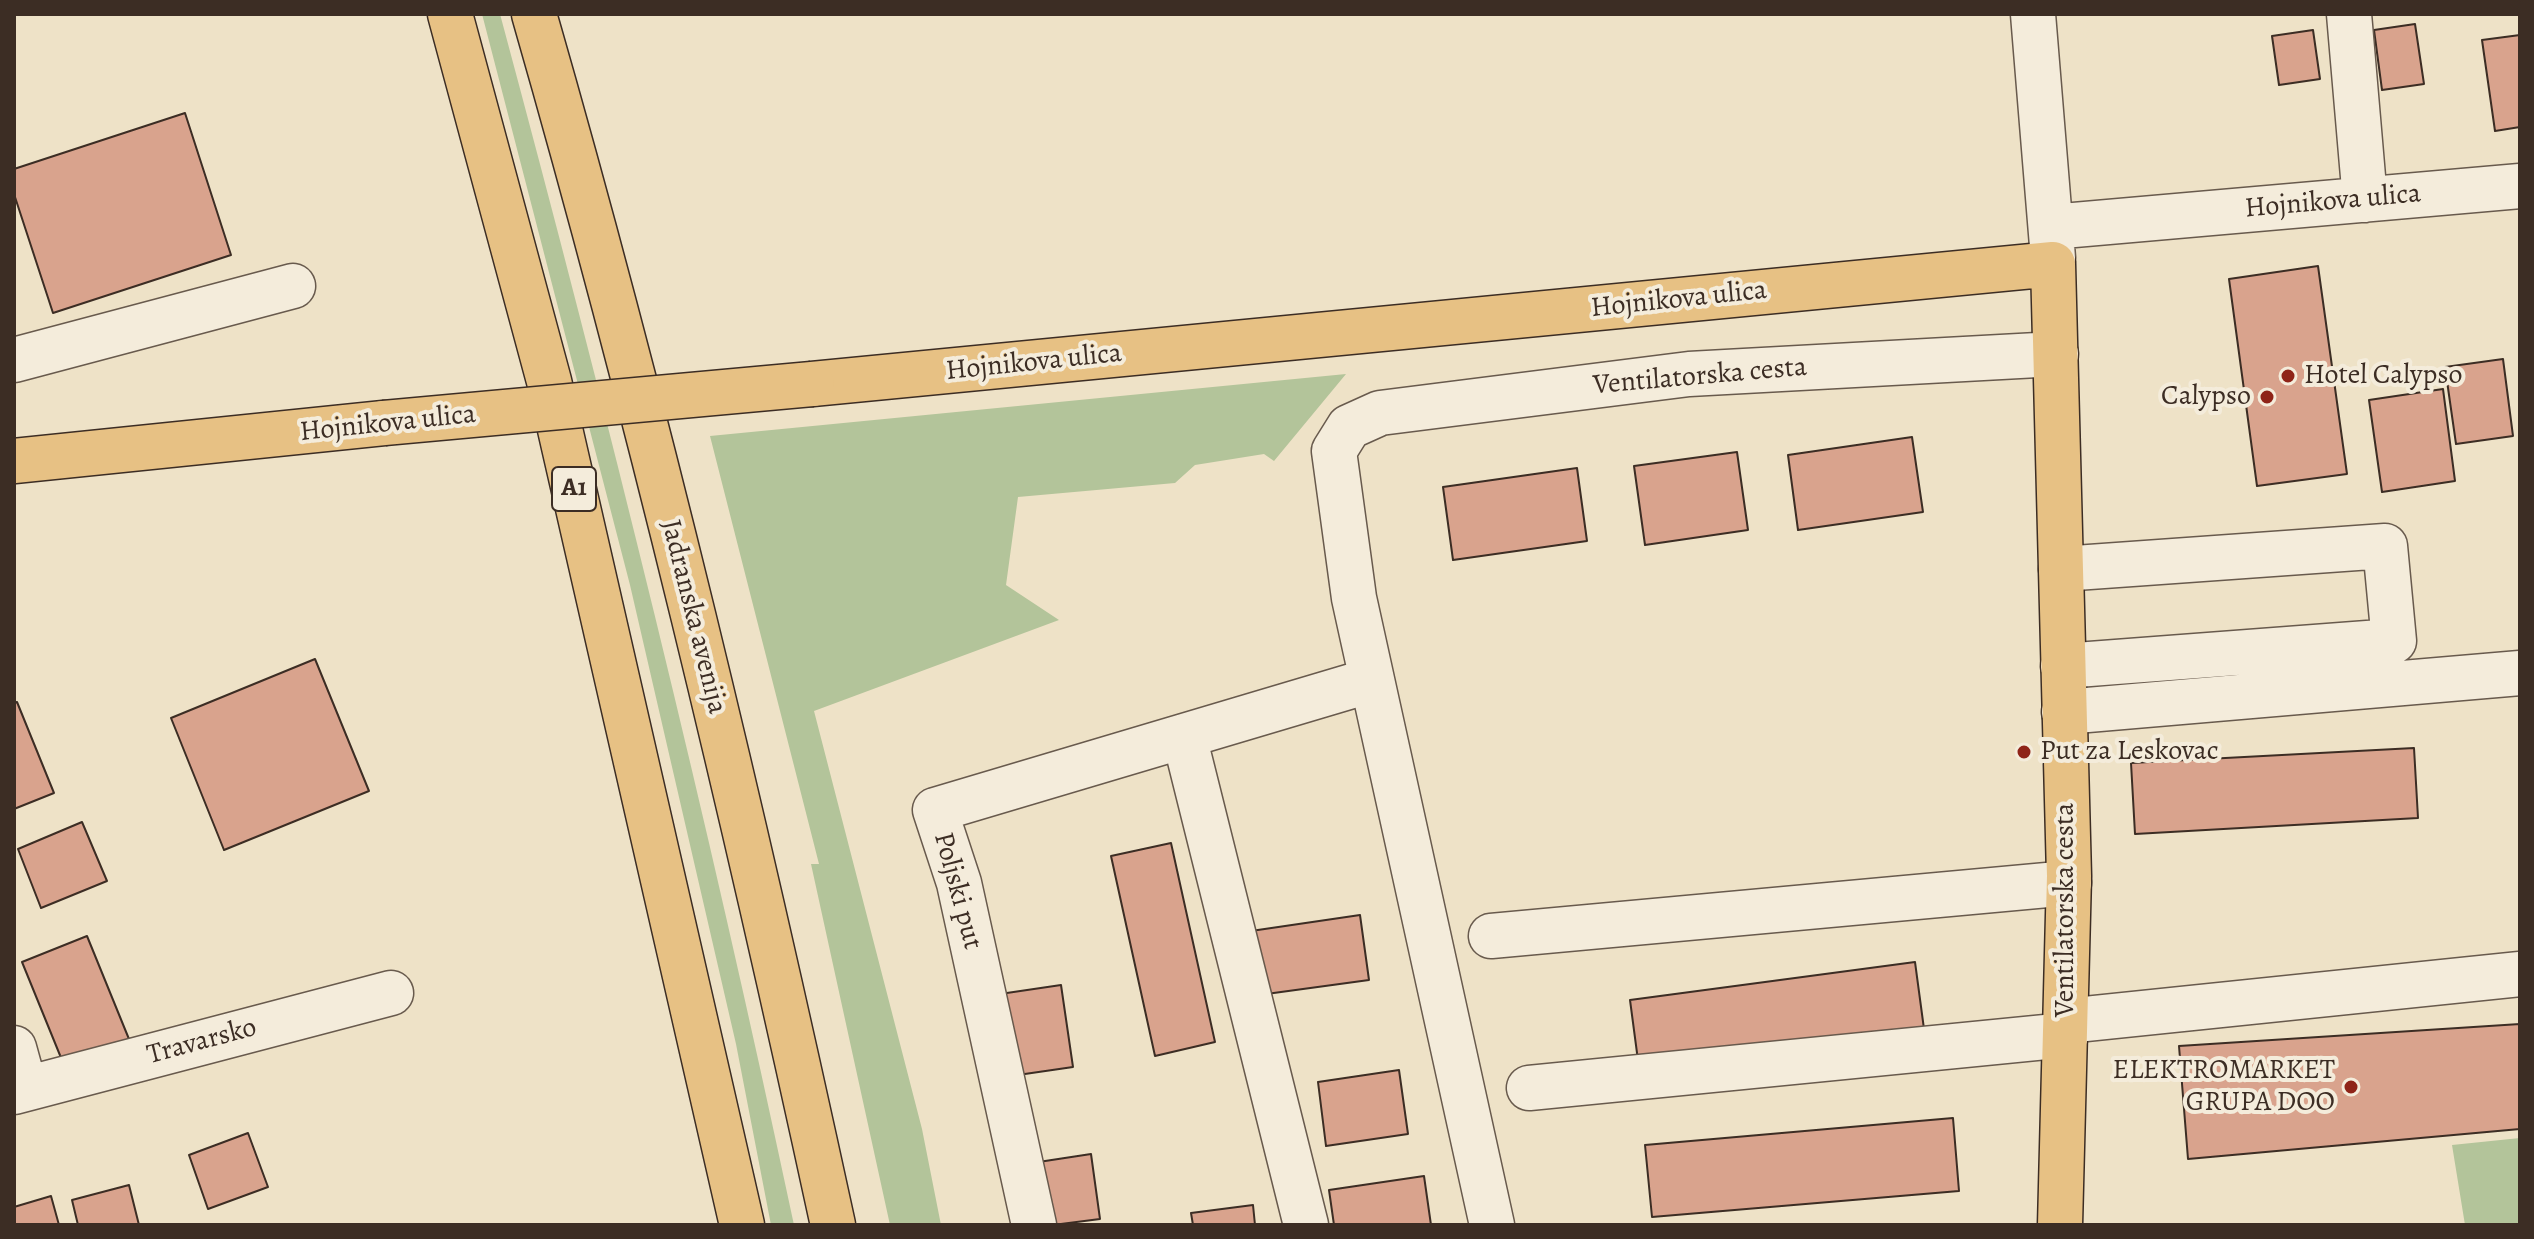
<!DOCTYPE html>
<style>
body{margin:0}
#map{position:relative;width:2534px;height:1239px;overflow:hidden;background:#eee2c7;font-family:Alegreya,serif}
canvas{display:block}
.frame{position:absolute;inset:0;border:16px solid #3c2d24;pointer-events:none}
</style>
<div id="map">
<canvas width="2534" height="1239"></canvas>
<div class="frame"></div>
</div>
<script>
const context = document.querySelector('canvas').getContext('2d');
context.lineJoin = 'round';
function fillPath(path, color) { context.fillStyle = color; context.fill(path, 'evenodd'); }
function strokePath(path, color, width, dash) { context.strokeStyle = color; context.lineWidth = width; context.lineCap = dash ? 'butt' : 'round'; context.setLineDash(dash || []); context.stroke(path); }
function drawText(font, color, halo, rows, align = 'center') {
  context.font = font + ' Alegreya,serif'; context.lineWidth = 8; context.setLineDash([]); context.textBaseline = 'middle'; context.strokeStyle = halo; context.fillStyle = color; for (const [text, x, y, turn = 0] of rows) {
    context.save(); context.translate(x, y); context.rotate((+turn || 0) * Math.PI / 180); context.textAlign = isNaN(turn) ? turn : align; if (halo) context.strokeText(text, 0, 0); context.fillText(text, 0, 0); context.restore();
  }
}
fillPath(new Path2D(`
 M482 14H500C608 415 708 818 794 1225H771L736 1044 630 585Z
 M1346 374 1274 461 1264 454 1195 465 1175 483 1018 497 1006 585 1059 620 814 711 922 1129 941 1225H890L811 864H819L710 436Z
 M2520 1138V1225H2465L2452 1145Z`), '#b3c49a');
const building = new Path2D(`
 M2415 24 2424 84 2382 90 2374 30Z
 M2313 30 2320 79 2279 85 2272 36Z
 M2520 35V127L2495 131 2482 40Z
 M185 113 231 255 53 313 14 194V169Z
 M2318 266 2347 474 2257 486 2229 279Z
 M2503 359 2513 436 2456 444 2445 367Z
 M2443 389 2455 481 2382 492 2369 400Z
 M1912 437 1923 512 1798 530 1788 455Z
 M1737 452 1748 530 1645 545 1634 466Z
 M1577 468 1587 541 1453 560 1443 487Z
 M315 659 369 791 224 850 171 718Z
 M17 702 54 793 14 809V703Z
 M2414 748 2418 818 2135 834 2131 763Z
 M82 822 107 881 41 908 18 849Z
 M1171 843 1215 1042 1155 1056 1111 856Z
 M1360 915 1369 980 1259 995 1251 931Z
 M87 936 131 1044 66 1070 22 962Z
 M1915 962 1924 1029 1639 1068 1630 1000Z
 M1061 985 1073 1067 1011 1076 1000 994Z
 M2520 1024V1129L2188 1159 2179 1046Z
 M1399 1070 1408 1134 1326 1146 1318 1082Z
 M1953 1118 1959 1191 1652 1217 1645 1145Z
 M248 1133 268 1187 208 1209 189 1155Z
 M1091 1154 1100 1219 1053 1225 1032 1163Z
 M1424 1176 1431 1225H1334L1329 1190Z
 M129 1185 139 1225H78L72 1200Z
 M51 1196 59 1225H14V1207Z
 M1253 1205 1255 1225H1193L1191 1213Z`);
fillPath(building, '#d9a38d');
strokePath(building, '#3c2d24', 2);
const minor = new Path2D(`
 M2033 14 2053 258
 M2349 14 2365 200
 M2051 227 2520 186
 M14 360 293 286
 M2061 569 2385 546 2394 641 2063 666
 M2064 712 2520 673
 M1184 736 1306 1225
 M1491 936 2069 883
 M2066 1021 2520 974
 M14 1048 25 1088
 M1529 1088 2066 1035
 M14 1092 391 993
 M1034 1225 959 883 935 810 1372 680
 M1492 1225 1354 598 1334 451 1349 427 1380 413 1689 374 2056 354`);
const major = new Path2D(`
 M812 384 2053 264 2069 876 2060 1225
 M14 461 384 423`);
const highway = new Path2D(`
 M450 14 549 381 742 1225
 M534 14C649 414 745 819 833 1225`);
strokePath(minor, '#685a4d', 47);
strokePath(major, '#3c2d24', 47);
strokePath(highway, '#3c2d24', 47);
strokePath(minor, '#f4ecdb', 44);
strokePath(major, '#e7c184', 44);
strokePath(highway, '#e7c184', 44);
const majorBridge = new Path2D(`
 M384 423 812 384`);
strokePath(majorBridge, '#3c2d24', 47, []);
strokePath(majorBridge, '#e7c184', 44);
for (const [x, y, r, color] of [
 [2288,376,8,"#8f2418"],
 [2267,397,8,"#8f2418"],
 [2024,752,8,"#8f2418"],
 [2351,1087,8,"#8f2418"]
]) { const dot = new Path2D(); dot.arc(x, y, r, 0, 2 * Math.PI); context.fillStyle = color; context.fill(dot); strokePath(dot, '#f4ecdb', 3); }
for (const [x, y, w] of [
 [574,489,44]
]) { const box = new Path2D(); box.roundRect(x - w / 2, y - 22, w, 44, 6); context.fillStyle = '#f4ecdb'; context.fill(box); strokePath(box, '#3c2d24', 2); }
drawText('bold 26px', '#3c2d24', null, [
 ["A1",574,489]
]);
drawText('28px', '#3c2d24', '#f4ecdb', [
 ["Hojnikova ulica",2333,202,-5],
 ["Hojnikova ulica",1679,300,-6],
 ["Hojnikova ulica",1034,363,-6],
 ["Ventilatorska cesta",1700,377,-5],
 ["Hojnikova ulica",388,424,-6],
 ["Jadranska avenija",693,617,76],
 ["Poljski put",957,891,75],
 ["Ventilatorska cesta",2066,910,-90],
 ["Travarsko",202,1042,-15]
]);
drawText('28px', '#3c2d24', '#f4ecdb', [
 ["Hotel Calypso",2304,376],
 ["Calypso",2251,397,"right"],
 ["Put za Leskovac",2040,752],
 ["ELEKTROMARKET",2335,1071,"right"],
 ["GRUPA DOO",2335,1103,"right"]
], 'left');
</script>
